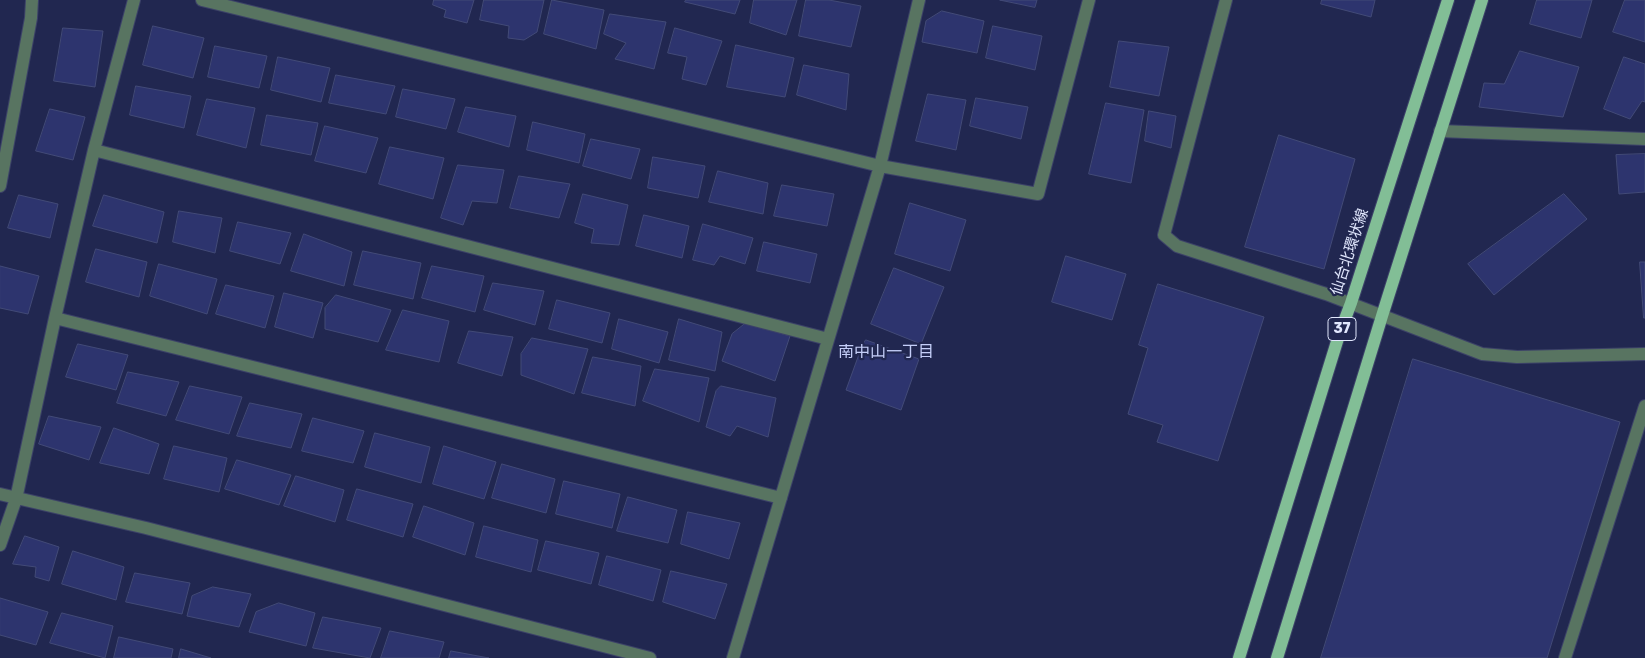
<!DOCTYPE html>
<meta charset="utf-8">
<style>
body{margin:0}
canvas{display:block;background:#212750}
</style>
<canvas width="1645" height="658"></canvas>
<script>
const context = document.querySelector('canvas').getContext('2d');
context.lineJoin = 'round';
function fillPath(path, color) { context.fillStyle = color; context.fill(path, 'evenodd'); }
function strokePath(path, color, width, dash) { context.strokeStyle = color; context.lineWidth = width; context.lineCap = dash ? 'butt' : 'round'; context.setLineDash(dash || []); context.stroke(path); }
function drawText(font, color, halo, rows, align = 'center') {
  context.font = font + ' Rubik,"Noto Sans JP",sans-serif'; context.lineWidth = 4.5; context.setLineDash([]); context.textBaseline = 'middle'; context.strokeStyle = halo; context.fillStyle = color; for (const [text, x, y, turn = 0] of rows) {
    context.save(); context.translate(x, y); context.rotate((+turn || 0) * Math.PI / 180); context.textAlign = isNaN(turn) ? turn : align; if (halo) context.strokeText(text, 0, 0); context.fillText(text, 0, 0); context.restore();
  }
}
const building = new Path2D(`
 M434 0H474L467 23 444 17 446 10 433 5Z
 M484 0H544L537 32 524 40 508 38 509 26 480 20Z
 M552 0 604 10 596 49 544 34Z
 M686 0H740L735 14 685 2Z
 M754 0H797L786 35 750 23Z
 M806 0H829L861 6 851 47 799 36Z
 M1000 0H1037L1035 7Z
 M1322 0H1375L1371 17 1321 4Z
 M1537 0H1592L1581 38 1530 24Z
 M1625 0H1645V42L1613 32Z
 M942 11 984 21 977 53 922 42 926 21Z
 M610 14 666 22 654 69 615 59 626 43 604 34Z
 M153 26 204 38 193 78 143 65Z
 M993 26 1042 36 1035 70 986 58Z
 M63 28 103 31 95 87 54 81Z
 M675 28 722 41 706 85 682 79 687 57 668 53Z
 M1119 41 1169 47 1159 96 1110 87Z
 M736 45 794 58 785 97 727 87Z
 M215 46 267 56 259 88 208 77Z
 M1520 51 1579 67 1563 117 1479 107 1484 83 1504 84Z
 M278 57 330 68 321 102 271 90Z
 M1624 57 1645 64V102L1642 101 1630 119 1604 109Z
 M804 65 849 74 846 110 797 95Z
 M336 75 395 86 386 114 329 103Z
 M136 86 191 96 184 128 130 115Z
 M403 89 455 99 446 129 396 117Z
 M928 94 966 100 956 150 916 141Z
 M976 98 1028 107 1021 139 970 126Z
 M207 99 255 108 246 148 197 135Z
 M1106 103 1144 110 1131 183 1089 174Z
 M466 107 516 116 509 147 458 132Z
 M50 109 85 117 73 160 36 151Z
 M1149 111 1176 116 1171 148 1145 141Z
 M267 115 318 123 311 155 261 145Z
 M533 122 585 134 579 163 527 150Z
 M325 126 378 138 366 173 315 161Z
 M1279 135 1355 159 1324 269 1245 247Z
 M591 139 640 149 631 179 583 166Z
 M390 147 444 158 433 199 379 184Z
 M1645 154V192L1619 194 1616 155Z
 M653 157 705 166 698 198 648 188Z
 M458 165 504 170 497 203 472 201 463 225 441 218Z
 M718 171 768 183 763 214 709 202Z
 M519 176 570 184 559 218 510 208Z
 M782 185 834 194 827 226 774 216Z
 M583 194 628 205 619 245 591 243 594 229 575 223Z
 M1564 194 1587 219 1494 295 1468 264Z
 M19 195 58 204 50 238 8 228Z
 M104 195 164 212 157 243 93 226Z
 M910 203 966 220 950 271 895 254Z
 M179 211 222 218 215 253 173 242Z
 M644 215 689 226 682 258 636 246Z
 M238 222 291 233 280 264 230 251Z
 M703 224 753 238 745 264 720 256 714 265 693 260Z
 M304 234 352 252 344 286 291 271Z
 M764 242 817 254 810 283 757 271Z
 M96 249 147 262 139 297 86 282Z
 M363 251 421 263 413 299 354 285Z
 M1066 256 1126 274 1112 320 1052 302Z
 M1640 262H1645V318H1644Z
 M159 264 217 279 207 314 150 296Z
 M0 266 39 276 28 314 0 308Z
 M432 266 484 276 475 312 422 298Z
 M894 268 944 287 921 344 871 324Z
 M493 283 544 291 535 325 484 310Z
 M1158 284 1264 317 1218 461 1157 442 1163 425 1128 414 1148 348 1139 345Z
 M226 285 274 296 265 328 216 314Z
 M284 293 323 303 313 338 275 327Z
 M336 295 391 310 378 342 325 329V308Z
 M557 300 610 313 602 343 549 329Z
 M403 310 449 321 439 362 386 350Z
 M619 319 668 332 659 363 612 349Z
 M679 319 722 332 715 371 669 360Z
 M746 323 790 336 775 381 722 361 732 334Z
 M469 331 513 337 502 376 458 363Z
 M532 338 588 349 574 394 521 375V354Z
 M866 340 919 359 901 410 846 390 862 346Z
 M78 344 128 355 116 390 66 377Z
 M593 357 641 366 635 406 582 393Z
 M1413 359 1620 422 1547 658H1321Z
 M655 369 709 378 699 422 643 401Z
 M128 372 179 382 166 416 117 403Z
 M190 386 242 397 229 434 176 420Z
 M721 386 776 398 768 437 737 426 730 436 706 427 716 391Z
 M250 403 302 414 291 448 237 436Z
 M49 416 101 427 89 460 39 444Z
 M313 418 364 431 353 463 302 451Z
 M114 428 159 444 149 474 100 463Z
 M375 433 430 447 421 483 365 467Z
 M174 446 227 458 219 492 164 479Z
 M444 446 496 462 484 499 433 484Z
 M237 460 291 475 279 505 225 489Z
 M502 464 555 479 546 513 492 498Z
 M296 476 344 490 335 522 284 506Z
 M564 481 620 494 612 528 556 514Z
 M357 489 413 504 403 537 347 520Z
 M628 497 677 510 668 543 617 531Z
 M424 506 474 523 465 555 413 537Z
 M688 512 740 523 729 559 681 544Z
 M484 526 538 540 531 572 476 557Z
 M25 536 59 547 49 581 35 577 36 567 13 564Z
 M546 541 599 553 591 584 538 570Z
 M73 551 124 567 116 600 62 584Z
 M607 556 661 570 653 601 599 585Z
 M671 571 727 584 715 619 663 602Z
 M135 573 190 583 182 614 126 602Z
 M213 587 251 594 239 627 187 616 192 596Z
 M0 598 48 612 36 645 0 635Z
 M279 603 315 613 306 646 249 632 256 612Z
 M62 613 113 626 105 658 50 643Z
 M323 617 381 628 370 658 313 648Z
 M390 631 444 642 439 658H381Z
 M119 637 173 649 171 658H114Z
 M181 649 211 658H179Z
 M451 651 489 658H449Z`);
fillPath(building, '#2d346e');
strokePath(building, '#424a77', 1);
const minor = new Path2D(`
 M202 0 880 166 1038 194 1089 0
 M1226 0 1164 235 1177 246 1326 294 1482 354 1517 357 1645 354
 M1440 131 1645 139
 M94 150 828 339
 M0 186 31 18 32 0
 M55 318 781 498
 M0 494 146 528 650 658
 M0 545 16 499 55 318 94 150 134 0
 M733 658 880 166 919 0
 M1565 658 1645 406`);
const major = new Path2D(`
 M1239 658 1339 335 1351 303 1448 0
 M1277 658 1382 316 1482 0`);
strokePath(minor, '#3c4268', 14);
strokePath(major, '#3c4268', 14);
strokePath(minor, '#587461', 12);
strokePath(major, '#82be96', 12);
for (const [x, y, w] of [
 [1342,329,28]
]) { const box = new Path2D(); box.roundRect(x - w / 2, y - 11.5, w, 23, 4); context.fillStyle = '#212750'; context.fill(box); strokePath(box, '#e2e8fe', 1); }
drawText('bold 14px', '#e2e8fe', null, [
 ["37",1342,329]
]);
drawText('15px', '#e2e8fe', '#212750', [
 ["仙台北環状線",1350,252,-72]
]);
drawText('16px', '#c4cef8', '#212750', [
 ["南中山一丁目",886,352]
]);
</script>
